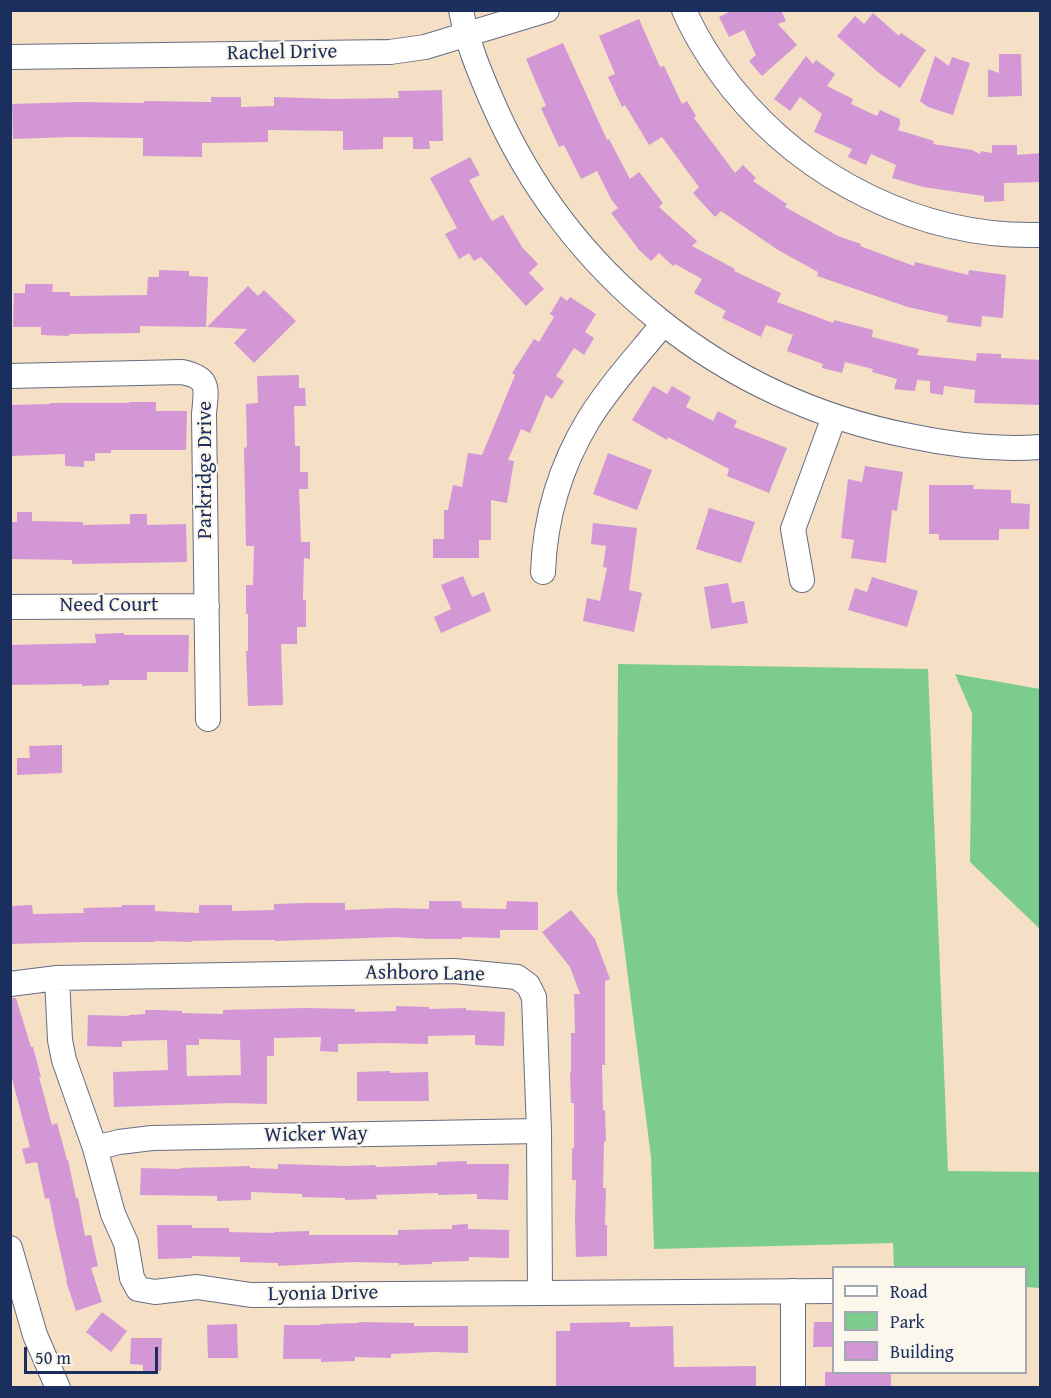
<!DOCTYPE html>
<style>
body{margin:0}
#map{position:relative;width:1051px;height:1398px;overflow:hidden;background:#f5dfc5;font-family:"Gentium Book Plus",serif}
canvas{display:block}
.frame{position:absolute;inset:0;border:12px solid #1b2f5e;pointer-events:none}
.legend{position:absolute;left:832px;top:1266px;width:195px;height:108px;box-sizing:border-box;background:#fbf7ec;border:2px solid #a1a7b3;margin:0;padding:8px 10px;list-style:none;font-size:18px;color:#1b2f5e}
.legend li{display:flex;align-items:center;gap:12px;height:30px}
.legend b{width:30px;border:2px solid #a1a7b3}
.scale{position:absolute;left:24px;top:1347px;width:134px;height:27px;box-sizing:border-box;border:3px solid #1b2f5e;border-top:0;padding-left:8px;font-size:18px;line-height:21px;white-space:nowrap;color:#1b2f5e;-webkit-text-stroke:4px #fbf7ec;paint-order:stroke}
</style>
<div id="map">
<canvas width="1051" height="1398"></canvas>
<div class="frame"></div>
<ul class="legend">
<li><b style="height:8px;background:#fff"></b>Road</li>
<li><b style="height:16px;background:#7ccc8d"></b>Park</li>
<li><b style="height:16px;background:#d397d6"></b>Building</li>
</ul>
<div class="scale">50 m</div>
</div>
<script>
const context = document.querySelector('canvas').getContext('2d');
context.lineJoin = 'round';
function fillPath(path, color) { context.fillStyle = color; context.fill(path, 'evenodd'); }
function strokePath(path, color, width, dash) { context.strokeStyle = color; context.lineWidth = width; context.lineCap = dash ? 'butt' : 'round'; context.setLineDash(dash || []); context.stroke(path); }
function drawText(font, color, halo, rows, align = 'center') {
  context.font = font + ' "Gentium Book Plus",serif'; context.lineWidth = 4.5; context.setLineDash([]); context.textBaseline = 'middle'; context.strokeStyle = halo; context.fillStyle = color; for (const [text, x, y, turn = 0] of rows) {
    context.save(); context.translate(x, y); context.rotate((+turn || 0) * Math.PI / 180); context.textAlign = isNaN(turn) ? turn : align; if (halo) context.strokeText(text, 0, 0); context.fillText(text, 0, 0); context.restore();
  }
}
fillPath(new Path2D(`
 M618 664 928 669 948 1171 1040 1172V1288L1026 1287V1268L894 1267 893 1243 654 1249 651 1157 617 891Z
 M955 674 1040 689V929L970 862 972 713Z`), '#7ccc8d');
fillPath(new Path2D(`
 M733 10H781L786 21 778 24 797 45 762 76 749 61 756 55 744 30 729 37 719 17Z
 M873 13 899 36 901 33 926 50 900 88 879 73 837 36 855 16 864 24Z
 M639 19 660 67 664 66 682 104 687 101 696 116 694 118 735 173 743 165 756 178 753 181 787 204 785 207 838 236 861 244 860 246 914 266 915 262 968 275 969 270 1006 275 1003 318 982 316 981 327 947 322 948 316 908 307 817 276 818 272 778 250 721 211 715 217 693 193 699 187 662 137 649 145 625 105 622 107 608 77 615 74 599 36Z
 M563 43 607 140 609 139 630 179 639 172 663 203 659 207 697 241 692 246 735 269 734 271 781 293 777 302 833 323 834 320 873 330 872 337 919 349 917 355 976 361 977 353 1001 354V358L1041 360V405L974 403 975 390 944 386 943 395 930 393V381L917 380 915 391 894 389 897 379 872 372 873 369 845 362 842 373 822 368 823 364 787 351 793 335 766 325 761 337 722 318 726 311 694 293 702 279 675 264 673 266 659 253 651 261 637 248V247L611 213 618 208 611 199 597 171 581 179 564 145 559 147 541 108 546 106 526 59Z
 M999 54H1021L1022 96 988 97V69L999 73Z
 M806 56 813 64 816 60 835 74 827 86 853 99 851 104 877 116 880 110 900 119V124L898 130 934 141 933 144 972 150 980 154 981 151 992 153V145H1017V155L1041 153V182L1004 183V201L984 202V196L923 187 892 178 896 165 871 154 866 165 848 157 852 149 814 132 822 114 800 97 790 111 774 99Z
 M935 56 949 66 952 57 970 63 953 115 928 107 920 101Z
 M442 90 443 141H429L430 149H413V137H383V149L343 150V131L268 130V142L202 143V157L143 156V138L72 137 13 139 12 104 79 102 144 103V101L211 102V97H241V107L274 106V97L333 99 399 98 398 91Z
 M470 157 480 175 469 180 486 211 492 221 503 215 522 247 538 264 529 273 544 289 526 306 481 257 474 261 469 253 459 259 445 234 457 228 430 178Z
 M159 270 189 271V276L208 277 206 327 140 326V333L69 334V336L41 335V327H13L14 293H25V284H53L52 292H70V296L147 295 148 277H159Z
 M248 286 258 296 264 290 296 321 254 363 234 343 247 329 207 327Z
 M561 296 567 301 570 297 596 314 585 332 594 338 584 355 574 348 556 376 564 381 552 399 546 395 530 433 521 429 508 460 514 461 507 503 491 500V540H479V558H433V539H444V510H448L453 485 462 487 468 453 482 455 515 375 512 373 534 339 539 342 554 317 550 314Z
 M299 375V388H305L306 406H294L295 446H300V472H308V489H299L301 542H310V559L304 558 303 600H306V627H297V644H281L283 705 248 706 246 651H248V614H246V585H253L254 546H246L244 448 247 447 246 404 258 403 257 376Z
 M653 386 667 394 672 386 691 397 686 407 713 421 718 411 737 421 734 427 787 448 769 493 727 476 729 469 668 437 667 440 632 420Z
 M129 402H156V411H187L186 450H111V453H95V461H84V467L65 466V454L10 456V405L50 404V403H129Z
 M608 453 652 470 637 510 593 494Z
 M865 466 903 472 897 511 892 510 886 563 851 558 854 540 841 538 848 479 862 482Z
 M929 485H974L973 489 1011 490V503L1030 504 1029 529H999V540H939V534H929Z
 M709 508 755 522 741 563 696 549Z
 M17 512H32V521L83 522V525L130 524V514H147V525L186 524 187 562 72 564V560L10 559V522H17Z
 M593 523 637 528 629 590 642 593 634 632 583 621 587 598 600 601 607 568 603 567 606 546 591 544Z
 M463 576 472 597 484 592 491 611 441 633 434 617 451 609 441 585Z
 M872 577 918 591 907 627 848 610 855 588 867 592Z
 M728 583 732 603 744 601 748 623 711 629 704 587Z
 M124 633V635H189L188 672H147V680H109V685L82 686V684L10 685V645L96 643 95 634Z
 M62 745V773L17 775V758H30L29 746Z
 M429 901H461L462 908 506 909 507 901 538 902V930H500V938L462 937V939H429L395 937 275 941V940H240L192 941V942L155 941V942H84L10 944V906L32 905 33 914 84 913 83 908 122 907V905H155V911L199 913V905H232V911L274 910V904L308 903H345V910L393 908 429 909Z
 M571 910 595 939 610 979 605 981V1065H602L603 1110H605L606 1141 604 1142 603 1188H606L605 1225H607V1256L576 1257 575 1218 576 1180H572V1148H574V1103H571L570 1072H571V1033H575L574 994H580L570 967 542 932Z
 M10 998H16L31 1047H33L41 1077H39L52 1125 57 1123 67 1160H68L76 1198H78L85 1236 91 1235 98 1266 91 1268 102 1302 76 1311 66 1281H67L56 1233 49 1198 45 1199 37 1162 26 1164 22 1149 30 1147 10 1071Z
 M396 1006 429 1007V1009L466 1008V1010L505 1012 504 1046 475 1045V1035L428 1036V1044L383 1043 338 1044V1052L320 1051 321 1037 274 1038V1056H267V1104L232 1103 114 1107 113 1072 168 1070 167 1040 122 1041V1047L87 1046 88 1015 129 1016V1015L145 1014V1010H158L182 1011V1013L223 1014V1010L305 1008 355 1009V1012L396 1011ZM199 1039 240 1040 241 1075 187 1076 186 1045H199Z
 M390 1071V1073L428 1072 429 1101H357V1072Z
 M467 1161V1164H509L508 1200 477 1199V1194L438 1195V1193L376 1195 377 1199 345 1200V1198L302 1197V1194L251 1192V1200L217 1201V1196L140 1195 141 1168 181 1169 180 1168 250 1166V1168L278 1169V1164L346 1166 375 1165 376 1167 437 1165V1162Z
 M468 1224V1229L509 1230V1258L469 1257V1261L432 1262V1264L399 1265V1263L353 1262 278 1266V1263L240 1262V1257L192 1256V1258L158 1259 157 1225H192V1228H229V1232L274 1233V1232L309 1231V1235H398V1230L452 1229V1225Z
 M102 1312 127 1331 111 1352 86 1332Z
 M359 1322 414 1323V1326H468V1353L433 1352 391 1354V1358L355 1357V1361L321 1362V1359H283L284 1325H321L320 1324 359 1323Z
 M630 1322V1327L673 1326 674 1367 756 1366V1388H556V1331H570V1323Z
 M814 1322H834V1347H813Z
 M237 1324 238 1358H208L207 1325Z
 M131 1338H162L161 1371H143V1365L130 1364Z
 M825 1372H891V1388H825Z`), '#d397d6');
const minor = new Path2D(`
 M461 10C467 42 479 71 492 101 567 275 724 400 910 436 952 445 997 450 1040 447
 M684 10C696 38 714 65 732 88 806 180 922 238 1040 235
 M10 57 390 52 425 47 547 10
 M10 376 182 372C211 378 206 389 204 414L208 719
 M543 572C545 517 561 465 589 419 610 385 638 355 663 324
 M802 580 793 529 834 417
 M10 607 207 606
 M57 978 60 1040 64 1060 95 1148 113 1214 126 1243 132 1278 138 1289 155 1292 197 1287 251 1295 834 1291
 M10 984 57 978 454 971 517 977 528 985 534 997 539 1131 540 1292
 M95 1148 119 1142 152 1138 539 1131
 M10 1248 35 1335 58 1388
 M793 1388V1291`);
strokePath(minor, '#676d82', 26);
strokePath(minor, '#fff', 24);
drawText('21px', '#1b2f5e', '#fbf7ec', [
 ["Rachel Drive",282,53,-1],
 ["Parkridge Drive",206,470,-90],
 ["Need Court",109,606],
 ["Ashboro Lane",425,974,1],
 ["Wicker Way",316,1135,-1],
 ["Lyonia Drive",323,1294,-1]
]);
</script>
